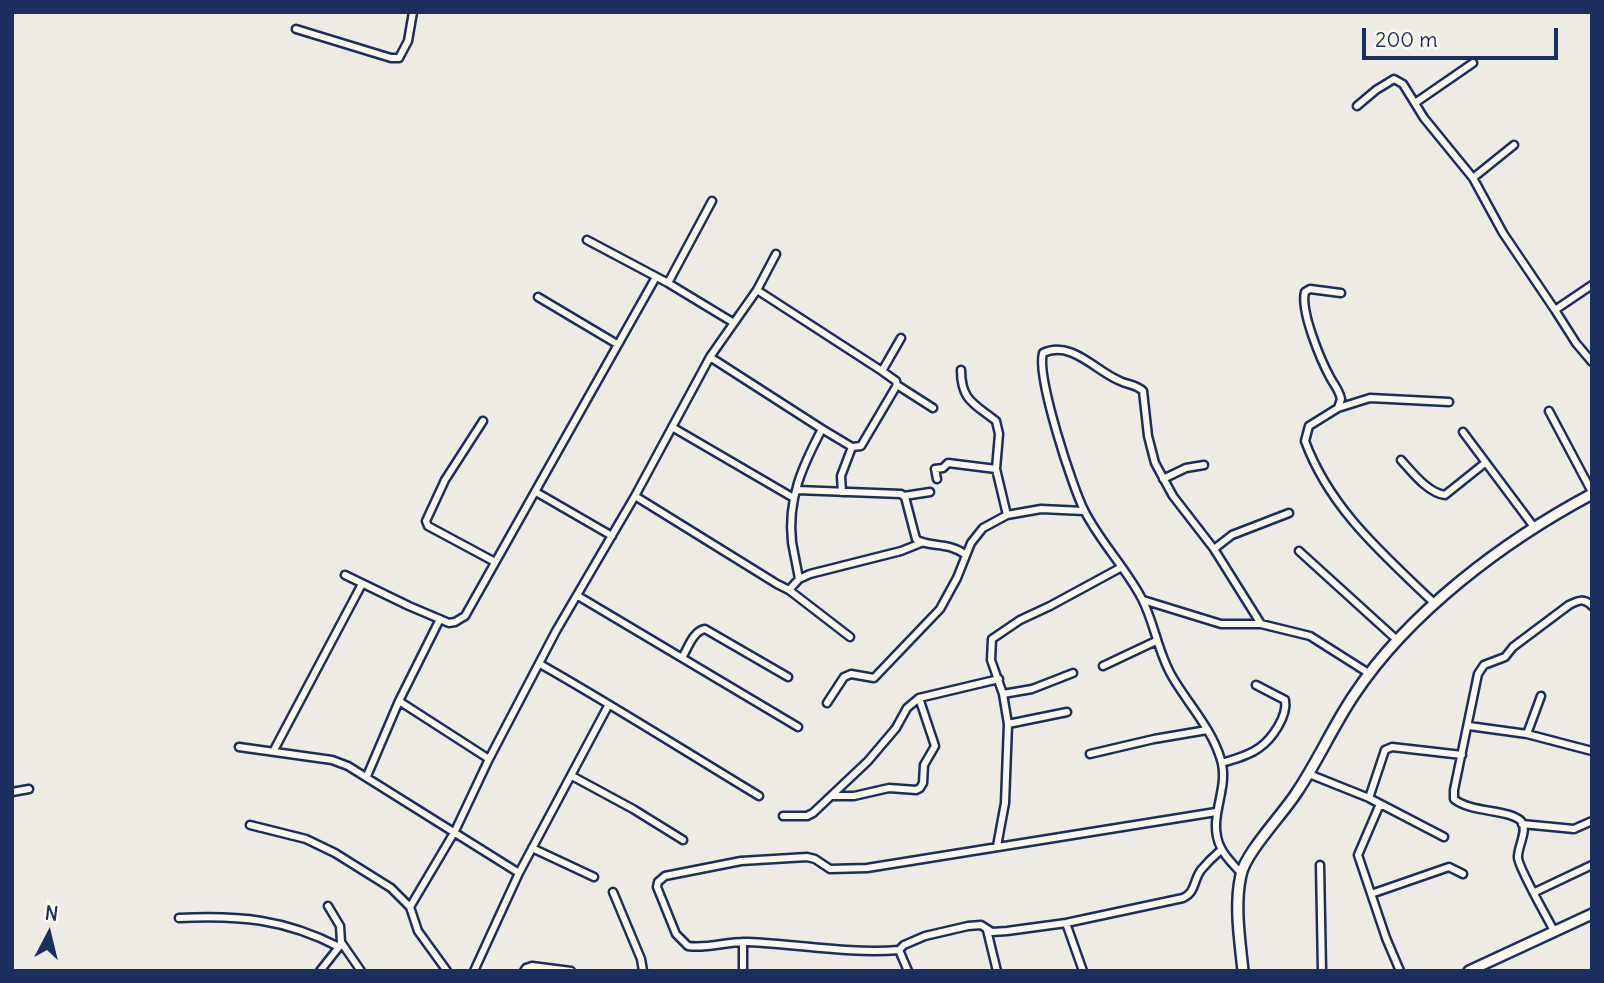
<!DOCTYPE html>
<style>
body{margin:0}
#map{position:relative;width:1604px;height:983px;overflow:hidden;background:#eeebe4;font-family:Delius,sans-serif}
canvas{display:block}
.frame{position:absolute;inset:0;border:14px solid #1b2f5e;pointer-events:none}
.north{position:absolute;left:14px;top:899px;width:70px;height:70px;-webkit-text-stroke:5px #fbf7ec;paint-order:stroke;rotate:7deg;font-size:19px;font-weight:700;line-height:28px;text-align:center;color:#1b2f5e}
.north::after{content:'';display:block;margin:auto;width:24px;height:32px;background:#1b2f5e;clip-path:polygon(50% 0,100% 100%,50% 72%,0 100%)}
.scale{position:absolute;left:1362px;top:28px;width:196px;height:32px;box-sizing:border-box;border:4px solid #1b2f5e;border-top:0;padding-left:9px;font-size:21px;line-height:24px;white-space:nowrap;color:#1b2f5e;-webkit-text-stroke:5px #fbf7ec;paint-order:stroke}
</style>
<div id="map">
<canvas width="1604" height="983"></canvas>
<div class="frame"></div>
<div class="north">N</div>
<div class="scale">200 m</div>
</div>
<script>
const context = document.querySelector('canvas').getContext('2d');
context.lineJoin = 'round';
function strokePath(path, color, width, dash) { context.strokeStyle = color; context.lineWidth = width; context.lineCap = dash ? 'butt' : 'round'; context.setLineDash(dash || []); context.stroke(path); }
const street = new Path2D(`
 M296 29 391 58H399L408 41 413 12
 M1415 103 1473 63
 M1357 106 1376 90 1394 79 1403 84 1424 118 1473 178 1503 233 1555 310 1576 343 1592 362
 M1473 178 1514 145
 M587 240 668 283 734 323
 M668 283 712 201
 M757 290 776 254
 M1341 293 1310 289 1305 292C1300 311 1321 361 1331 379 1335 386 1339 390 1341 399L1338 408 1309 426 1305 441C1330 509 1383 554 1434 603
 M538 297 617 344
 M1555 310 1592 285
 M710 357 822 429
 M961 370C961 401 975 404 996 421L999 434 996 469 1007 515
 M882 371 901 338
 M897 385 933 408
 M1338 408 1370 398 1449 402
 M1549 411 1592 492
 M483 421 445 480 426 521 428 526 495 562
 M672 427 792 497
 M1463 432 1534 527
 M1401 460C1412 472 1428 493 1445 495L1485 463
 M937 479 935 469 943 468 948 463 996 469
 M1163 479 1186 468 1204 465
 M797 490 901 494 905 497 916 539C928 548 948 541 966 555
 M536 492 612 536
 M842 492 841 476 852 447
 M635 496 777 584 789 590 799 579 810 574 901 551 921 543
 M904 496 930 492
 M1214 549 1232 535 1289 513
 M1299 551 1397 640
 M345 575 409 606 449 623 455 622 465 616 656 277
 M789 590 850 637
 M578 596 798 727
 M1143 600 1221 624H1261L1310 636 1370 674
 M440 619 399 701 489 759
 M682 658C688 648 693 631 705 629L788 677
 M540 664C614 706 686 752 759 796
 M1103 666 1156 641
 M1003 694 1032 689 1073 673
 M827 703 844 677 851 674 874 678 940 609 957 578 971 543 983 528 1007 515 1041 509 1084 511
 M1008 724 1067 712
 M1469 726 1527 734 1592 751
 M1527 734 1541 696
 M239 747 332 760 348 766 519 873
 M274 750 362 584
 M1090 754 1154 739 1207 730
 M1222 763C1235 759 1248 756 1259 748 1272 739 1288 716 1285 700L1256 685
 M1309 774 1369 798 1444 837
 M367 776 399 701
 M572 776 633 809 683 840
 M12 792 29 789
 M831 796H854L889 788 916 790 920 788 923 783 924 765 935 746 919 698
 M1369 798 1385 750 1392 747 1462 755
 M1380 804 1358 855 1386 938 1400 971
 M1216 812 867 868 830 869 815 859 807 857 741 861 665 876 658 882 657 887 676 934 688 946C708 949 728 941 748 942 798 944 849 954 899 950L904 945 925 936 968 926 981 925 992 932 1007 931 1066 923 1183 898C1196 892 1193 881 1201 870 1207 863 1214 856 1221 850
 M783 816H807L813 813 868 761 896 728 907 708 919 698 999 679
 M1522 824 1574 829 1592 821
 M250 825 306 839 335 853 391 888 410 907 418 931 447 971
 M997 846 1005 803 1008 724 1003 694 991 660 992 639 1020 620 1050 606 1120 568
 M532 848 594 877
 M1320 865 1322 971
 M1241 873C1234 865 1225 857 1221 848 1206 819 1230 790 1221 760 1212 729 1189 705 1173 678 1158 654 1155 624 1142 599 1126 568 1100 542 1084 510 1072 486 1036 376 1043 353 1071 340 1095 370 1118 380 1127 385 1136 384 1143 391L1148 436 1155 463 1173 496 1214 549 1261 624
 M613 892 641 959 643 971
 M1535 892 1592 865
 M1371 894 1449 867 1463 874
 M328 906 340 926 341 942 361 971
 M410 907 455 831 489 759 556 631 635 496 710 357 757 290 882 371 896 381 897 385 861 446 852 447 822 429C803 465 787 499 792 542 794 554 797 567 799 579
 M179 918C239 915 285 919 339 947L341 942
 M1066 923 1083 971
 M987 930 997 971
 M1554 931C1547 917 1519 869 1518 858 1517 847 1529 830 1521 821 1509 809 1471 813 1454 799V790L1478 674 1484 665 1505 657 1513 647 1569 605C1579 600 1584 598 1592 606
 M899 950 908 971
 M320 971 339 947
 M474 971 519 873 608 706
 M524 971 526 968 532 966 571 971
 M743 971V942`);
const secondary = new Path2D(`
 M1243 971C1240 941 1234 905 1241 875 1245 853 1284 813 1297 792 1318 761 1333 726 1354 695 1409 612 1504 541 1592 494
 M1469 971 1592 914`);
strokePath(street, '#1b2f5e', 11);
strokePath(secondary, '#1b2f5e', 14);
strokePath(street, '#fbf7ec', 6);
strokePath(secondary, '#fbf7ec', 9);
</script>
